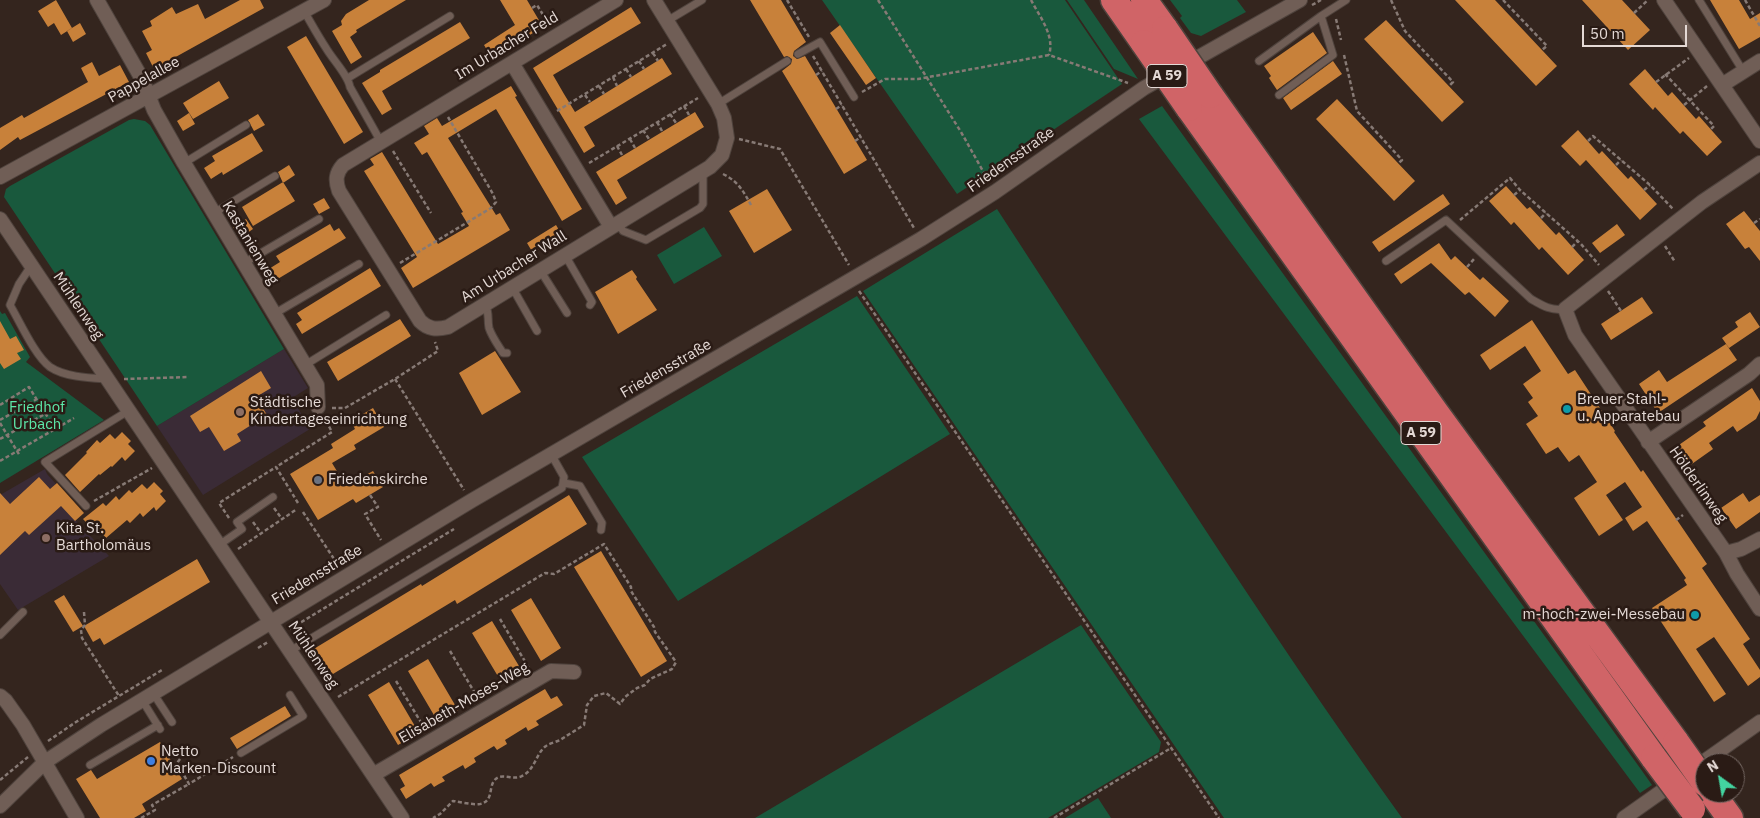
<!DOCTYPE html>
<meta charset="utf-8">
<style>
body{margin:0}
#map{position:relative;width:1760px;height:818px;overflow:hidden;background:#34251e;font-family:"IBM Plex Sans",sans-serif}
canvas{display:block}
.north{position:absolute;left:1695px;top:753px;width:50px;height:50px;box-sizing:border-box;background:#2a1b15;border:1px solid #746762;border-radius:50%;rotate:328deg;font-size:14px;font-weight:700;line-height:20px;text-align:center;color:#e4d9d5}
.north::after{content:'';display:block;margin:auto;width:18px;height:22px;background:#43d4a0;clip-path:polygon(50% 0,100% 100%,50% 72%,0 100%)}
.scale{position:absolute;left:1582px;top:25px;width:105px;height:22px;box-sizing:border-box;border:2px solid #e4d9d5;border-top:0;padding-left:6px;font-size:15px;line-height:18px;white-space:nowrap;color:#e4d9d5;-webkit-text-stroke:4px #2a1b15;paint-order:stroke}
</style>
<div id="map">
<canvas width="1760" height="818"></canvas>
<div class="north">N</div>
<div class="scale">50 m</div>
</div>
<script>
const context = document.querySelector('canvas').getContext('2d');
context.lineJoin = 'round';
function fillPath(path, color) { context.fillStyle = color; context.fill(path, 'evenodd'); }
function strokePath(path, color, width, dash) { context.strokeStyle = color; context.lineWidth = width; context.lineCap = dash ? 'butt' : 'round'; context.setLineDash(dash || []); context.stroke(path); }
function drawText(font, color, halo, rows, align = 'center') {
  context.font = font + ' "IBM Plex Sans",sans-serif'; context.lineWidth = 5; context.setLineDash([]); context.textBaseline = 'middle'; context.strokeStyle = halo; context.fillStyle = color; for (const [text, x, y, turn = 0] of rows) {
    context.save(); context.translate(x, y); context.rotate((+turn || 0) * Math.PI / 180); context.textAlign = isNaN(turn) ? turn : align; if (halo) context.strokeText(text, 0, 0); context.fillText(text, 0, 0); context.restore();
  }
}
fillPath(new Path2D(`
 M284 349 308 388 292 398 310 429 203 495 157 426Z
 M45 469 47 474 56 484 48 491 109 556 18 610 0 584V495Z`), '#3a2b36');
fillPath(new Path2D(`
 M822 0H1065L1122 84 957 194Z
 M1067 0H1084L1138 79 1114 69Z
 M1170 0H1237L1246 12 1201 36 1191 33 1180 18 1182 16Z
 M1162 106 1640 768 1652 785 1640 793 1139 119Z
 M134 119 145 121 150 125 284 349 157 426 4 197 6 189 10 186 129 120Z
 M997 209C1130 413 1260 620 1402 818H1224L863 291Z
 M704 227 722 256 674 284 657 255Z
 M857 296 950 434 678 601 582 457Z
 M0 311 2 314 5 313 30 357 26 362 104 420 0 483Z
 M1081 625 1161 742 1159 752 1048 818H755Z
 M1098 798 1111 818H1065Z`), '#19593d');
fillPath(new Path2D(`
 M56 0 72 28 61 35 54 23 48 27 38 11Z
 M240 0H260L264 8 154 69 146 53 152 50 142 31 152 26 150 21 172 7 176 14 198 4 205 19Z
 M369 0H406L356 30 357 32 350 37 362 57 351 64 332 31 342 25 341 21 346 14Z
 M500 0H527L543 27 523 39 521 37 490 55 484 45 515 25Z
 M750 0H781L806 42 794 51 793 56 797 59 805 56 867 160 844 174 782 71 791 64 792 59 787 56 784 57Z
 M1455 0H1495L1557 66 1536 86Z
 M1582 0H1622L1650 30 1628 50Z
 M1710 0H1739L1750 19 1760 13V37L1739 49Z
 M631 7 641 23 553 75 564 94 575 112 662 58 672 74 584 127 595 146 584 153 533 68Z
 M1386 20 1464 102 1442 122 1364 39Z
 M460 22 470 38 382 91 392 109 382 115 362 83 380 72V70Z
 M80 23 86 34 73 42 67 31Z
 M840 25 876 78 866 85 830 33Z
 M1313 32 1327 53 1277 90 1269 78 1271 76 1264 66Z
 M306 36 363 132 344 144 287 47Z
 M1333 61 1342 74 1291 110 1283 98Z
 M92 62 99 76 120 65 129 82 20 140 18 137 0 150V128L22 115 24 118 88 82 81 68Z
 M1645 69 1668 96 1672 92 1696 119 1699 116 1722 142 1707 156 1683 131 1680 134 1655 107 1653 110 1629 84Z
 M219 81 229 98 193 119 183 103Z
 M511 86 517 96 515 97 582 209 562 221 496 109 448 138 496 215 500 213 510 230 413 288 401 268 417 257 364 171 374 165 370 159 382 152 438 244 469 226 461 213 463 212 427 152 422 155 414 143 429 134 424 126 437 118 442 126Z
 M1337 99 1415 181 1394 201 1316 119Z
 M695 112 704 127 617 180 627 198 616 205 596 172Z
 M189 113 195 124 183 131 177 121Z
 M258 114 265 125 254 131 248 120Z
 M1578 130 1599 154 1602 151 1628 179 1631 176 1657 204 1640 220 1586 160 1580 166 1561 146Z
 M252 133 263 151 223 175 222 172 211 179 204 168 215 161 212 156Z
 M289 165 295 175 283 183 278 172Z
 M283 182 295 201 253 226 242 207Z
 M1506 186 1527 209 1530 207 1556 235 1559 232 1584 260 1568 275 1542 247 1539 250 1514 222 1511 225 1489 201Z
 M767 189 792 230 754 253 729 211Z
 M1443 194 1450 204 1379 252 1372 242Z
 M324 198 330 208 319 214 313 204Z
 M1744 211 1760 231V261L1749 247 1745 249 1726 224Z
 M246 219 253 229 240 238 233 227Z
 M330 224 334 231 339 228 346 238 276 280 275 279 270 282 264 272 280 262 276 256Z
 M1617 224 1625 235 1600 253 1592 243Z
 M556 225 562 235 533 253 527 243Z
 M1439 243 1451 260 1455 256 1480 280 1483 277 1509 301 1495 317 1469 292 1465 295 1431 263 1401 284 1394 274Z
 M370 268 381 286 302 334 296 324 302 320 297 313Z
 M632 270 637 277 636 279 657 310 618 334 595 292Z
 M1642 297 1653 313 1611 340 1601 324Z
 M1750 312 1760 327 1729 348 1722 338 1738 327 1735 322Z
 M400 319 411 336 338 381 327 362Z
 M1532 320 1568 374 1575 370 1615 431 1614 432 1641 472 1643 470 1707 564 1702 568 1750 639 1743 644 1760 670V677L1748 686 1714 637 1696 649 1726 694 1714 702 1652 608 1687 585 1684 580 1686 578 1647 521 1633 531 1625 518 1642 507 1625 482 1606 495 1623 520 1599 536 1574 498 1597 482 1579 455 1569 462 1558 447 1546 454 1526 424 1538 416 1528 402 1533 398 1523 384 1541 371 1525 346 1490 370 1480 355Z
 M0 321 10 339 16 336 24 350 17 353 21 359 4 369 0 363Z
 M1726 344 1737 360 1658 413 1639 384 1659 370 1667 382Z
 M495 351 521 392 482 415 459 373Z
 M261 371 271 388 256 397 267 415 237 434 241 441 224 451 209 427 200 432 190 416Z
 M1752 388 1760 401V411L1756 419 1737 432 1733 426 1709 443 1713 449 1689 466 1676 447 1706 426 1703 422Z
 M373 408 384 427 354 445 356 449 332 463 346 486 373 471 383 487 356 503 353 499 318 520 290 474 333 448 331 444 355 429 353 425 365 417 363 414Z
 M122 432 131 441 128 444 135 451 125 461 122 457 112 467 111 466 100 475 99 474 80 492 65 475 87 453 86 452 97 440 100 443 110 434 115 439Z
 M39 477 50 489 57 483 84 513 75 521 61 506 29 535 25 531 0 555V493L10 504Z
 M154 482 163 491 160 494 166 501 156 511 154 507 143 517 140 513 130 523 127 520 106 538 100 531 97 534 83 519 103 503 106 506 116 496 119 500 129 490 132 493 142 484 147 489Z
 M1743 493 1749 502 1760 495V512L1736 529 1721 508Z
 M569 495 587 524 457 604 455 600 328 677 312 650 421 584 422 586Z
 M601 551 667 661 641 677 574 567Z
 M197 559 210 582 104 645 100 638 93 642 84 626Z
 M64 595 83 626 73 632 54 601Z
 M531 598 561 648 541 661 511 610Z
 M492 621 522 671 502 683 472 633Z
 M428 659 458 710 438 722 408 671Z
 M389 682 419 733 398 745 368 695Z
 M545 689 551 699 557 696 563 705 536 721 539 725 528 731 526 727 505 740 507 744 497 750 494 746 474 758 476 762 465 769 463 765 442 777 445 781 439 784 434 787 431 783 406 799 400 789 405 786 399 775Z
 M285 706 291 716 237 749 230 738Z
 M160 742 182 779 142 804 146 811 134 818H100L76 779 91 770 97 779Z`), '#c8813a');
const service = new Path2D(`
 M1699 0 1743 71
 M304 11C311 23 318 36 326 48 333 60 348 75 350 87L381 142
 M667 21 702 0
 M798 54 820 42 854 97
 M1259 61 1321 16 1346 0
 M348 78 450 16
 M1279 95 1333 55 1321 16
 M718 104 787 61
 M184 163 246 125
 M214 213 275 176
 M618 223 623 231 646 240 700 208 703 204V172
 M565 255 592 302 590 305
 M1386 261 1446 220 1531 299C1543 306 1551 311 1565 309
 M244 263 319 219
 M31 266 19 284 10 305C20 322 35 356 50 367 65 377 89 378 106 379
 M540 270 567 313
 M512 287 537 331
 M485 304C490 314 487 318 489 328 492 337 498 345 503 353H507
 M274 314 359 264
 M305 365 386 315
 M564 483 580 486 602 523 601 530
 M86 506 45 462 128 411
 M219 545 242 529 237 522 273 497
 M0 635 23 612
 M290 651 562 488 564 477 551 454
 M153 693 172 722
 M142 700 160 729
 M241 753 303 716 290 695
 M90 765 158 725`);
const minor = new Path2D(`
 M97 0 142 79 154 110 184 163 317 385 318 407
 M616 0 343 165C336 173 335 180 339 191L420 321C428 329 436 330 448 327L710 167 722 155 727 138 724 118 718 104 654 0
 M1664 0 1760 141
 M512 63 611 227
 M1722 85 1760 61
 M1760 163 1702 202 1565 309 1575 335 1726 553 1737 574 1760 609
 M0 177 324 0
 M0 219 402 818
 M1648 442 1749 374 1760 364
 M1726 553 1741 549 1760 539
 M0 696 6 701 23 725 77 818
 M373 775 551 671 574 672
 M0 806 45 762 101 725 471 501 921 239 995 192 1144 88 1300 0
 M1624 818 1760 722`);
const motorway = new Path2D(`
 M1114 0 1144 43
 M1144 0 1165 29
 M1210 95 1436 413 1676 742
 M1189 108 1654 758
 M1712 793 1730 818`);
strokePath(service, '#4f433d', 9);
strokePath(minor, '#4f433d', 16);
strokePath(motorway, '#4f433d', 29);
strokePath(new Path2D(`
 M787 0 809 37
 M878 0 961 132 988 180
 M1031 0C1040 17 1055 36 1049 55
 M1391 0 1405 31 1453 82 1449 86
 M1503 0 1547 46 1542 50
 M1745 0 1760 26
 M1312 5 1321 0
 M532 8 537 5 550 26
 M1634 13 1648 0
 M1336 19 1341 40
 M653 53 658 61
 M1344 55 1357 111 1402 160 1398 164
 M813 56 914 228
 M639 61 644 69
 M626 69 631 77
 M1665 74 1714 126 1711 129
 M816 75 822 71
 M613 77 617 86
 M1656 82 1689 58
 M599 86 604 94
 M862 92 885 79H918L1049 55 1128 83
 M585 95 590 102
 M1684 105 1707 86
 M684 106 689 115
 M836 109 842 105
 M557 111 667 44
 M670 114 676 123
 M657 122 662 131
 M643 130 649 139
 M630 139 635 148
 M739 139 780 149 849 265
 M855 141 861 137
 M1588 141 1593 136 1650 185 1673 209
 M617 146 622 155
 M393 151 431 213
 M589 163 698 98
 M1616 165 1621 160
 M723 174C739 182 743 191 751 205
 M1644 190 1650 185
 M1514 195 1520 190
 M1541 218 1546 213
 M1460 220 1510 178 1520 190 1581 244 1599 265
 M1754 223 1760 219
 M1665 246 1675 262
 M1572 247 1578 241
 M400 263 491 208 496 202 493 194 448 117
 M1467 267 1474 259
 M859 291 1219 818
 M1608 291 1621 311
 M124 379 189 377
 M395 379 464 490
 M0 405 29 387 55 429
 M332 408H345L395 379 438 351 435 342
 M0 420 37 399
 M0 423 20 456
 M0 439 61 405
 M0 461 74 418
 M370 495 378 507 365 514 381 540
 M94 501 152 468
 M298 503 276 467 332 432 325 419
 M274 508 282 519
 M303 512 338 565
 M229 518 219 503 276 467
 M1676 520 1683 515
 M253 522 261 533
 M238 549 297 509
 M84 612 85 625 81 630 82 638 119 696
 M500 619 530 670
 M290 629 454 529
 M258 648 268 642
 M450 651 479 700
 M396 681 425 729
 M338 697 545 573 554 574 604 544 631 587V591L654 627 655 632 676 662 672 669 650 679 645 685 637 688 625 697 620 704 606 693 594 696 587 705 584 725C576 730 568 735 560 740 556 742 550 743 546 746 536 753 535 770 522 776 515 780 506 775 499 777 486 782 496 801 480 804 472 805 461 802 453 801L440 814 433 818
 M48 741 76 722 162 670
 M180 759 177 763 189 784 233 757
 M0 780 28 757
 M141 818 155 810 152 805 189 784
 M1054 818 1171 748`), '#877a75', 2.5, [4, 2.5]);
strokePath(service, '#705e56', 7);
strokePath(minor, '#705e56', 14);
strokePath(motorway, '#d06467', 26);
const motorwayBridge = new Path2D(`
 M1165 29 1210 95
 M1144 43 1189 108
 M1676 742 1705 783
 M1654 758 1692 809`);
strokePath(motorwayBridge, '#4f433d', 29, []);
strokePath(motorwayBridge, '#d06467', 26);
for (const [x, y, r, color] of [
 [1567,409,5,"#0f9aa8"],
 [240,412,5,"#8d6e63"],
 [318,480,5,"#6b7280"],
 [46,538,5,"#8d6e63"],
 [1695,615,5,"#0f9aa8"],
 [151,761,5,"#3f7fe0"]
]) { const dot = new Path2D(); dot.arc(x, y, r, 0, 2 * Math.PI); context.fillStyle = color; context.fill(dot); strokePath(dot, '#2a1b15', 2); }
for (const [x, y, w] of [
 [1167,76,40],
 [1421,433,40]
]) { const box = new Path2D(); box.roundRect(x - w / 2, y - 11.5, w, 23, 4); context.fillStyle = '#2a1b15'; context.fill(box); strokePath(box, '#e4d9d5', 1); }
drawText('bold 14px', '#e4d9d5', null, [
 ["A 59",1167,76],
 ["A 59",1421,433]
]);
drawText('15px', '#e4d9d5', '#2a1b15', [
 ["Im Urbacher Feld",507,46,-31],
 ["Pappelallee",144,80,-29],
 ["Friedensstraße",1011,160,-35],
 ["Kastanienweg",250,243,59],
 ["Am Urbacher Wall",514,267,-32],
 ["Mühlenweg",78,306,56],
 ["Friedensstraße",666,369,-30],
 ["Hölderlinweg",1698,485,55],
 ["Friedensstraße",317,575,-31],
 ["Mühlenweg",313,655,56],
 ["Elisabeth-Moses-Weg",464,703,-30]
]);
drawText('15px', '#e4d9d5', '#2a1b15', [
 ["Breuer Stahl-",1577,400],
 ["u. Apparatebau",1577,417],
 ["Städtische",250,403],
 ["Kindertageseinrichtung",250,420],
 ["Friedenskirche",328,480],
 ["Kita St.",56,529],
 ["Bartholomäus",56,546],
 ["m-hoch-zwei-Messebau",1685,615,"right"],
 ["Netto",161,752],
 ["Marken-Discount",161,769]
], 'left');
drawText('15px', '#5deaaa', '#2a1b15', [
 ["Friedhof",37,408],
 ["Urbach",37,425]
]);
</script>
